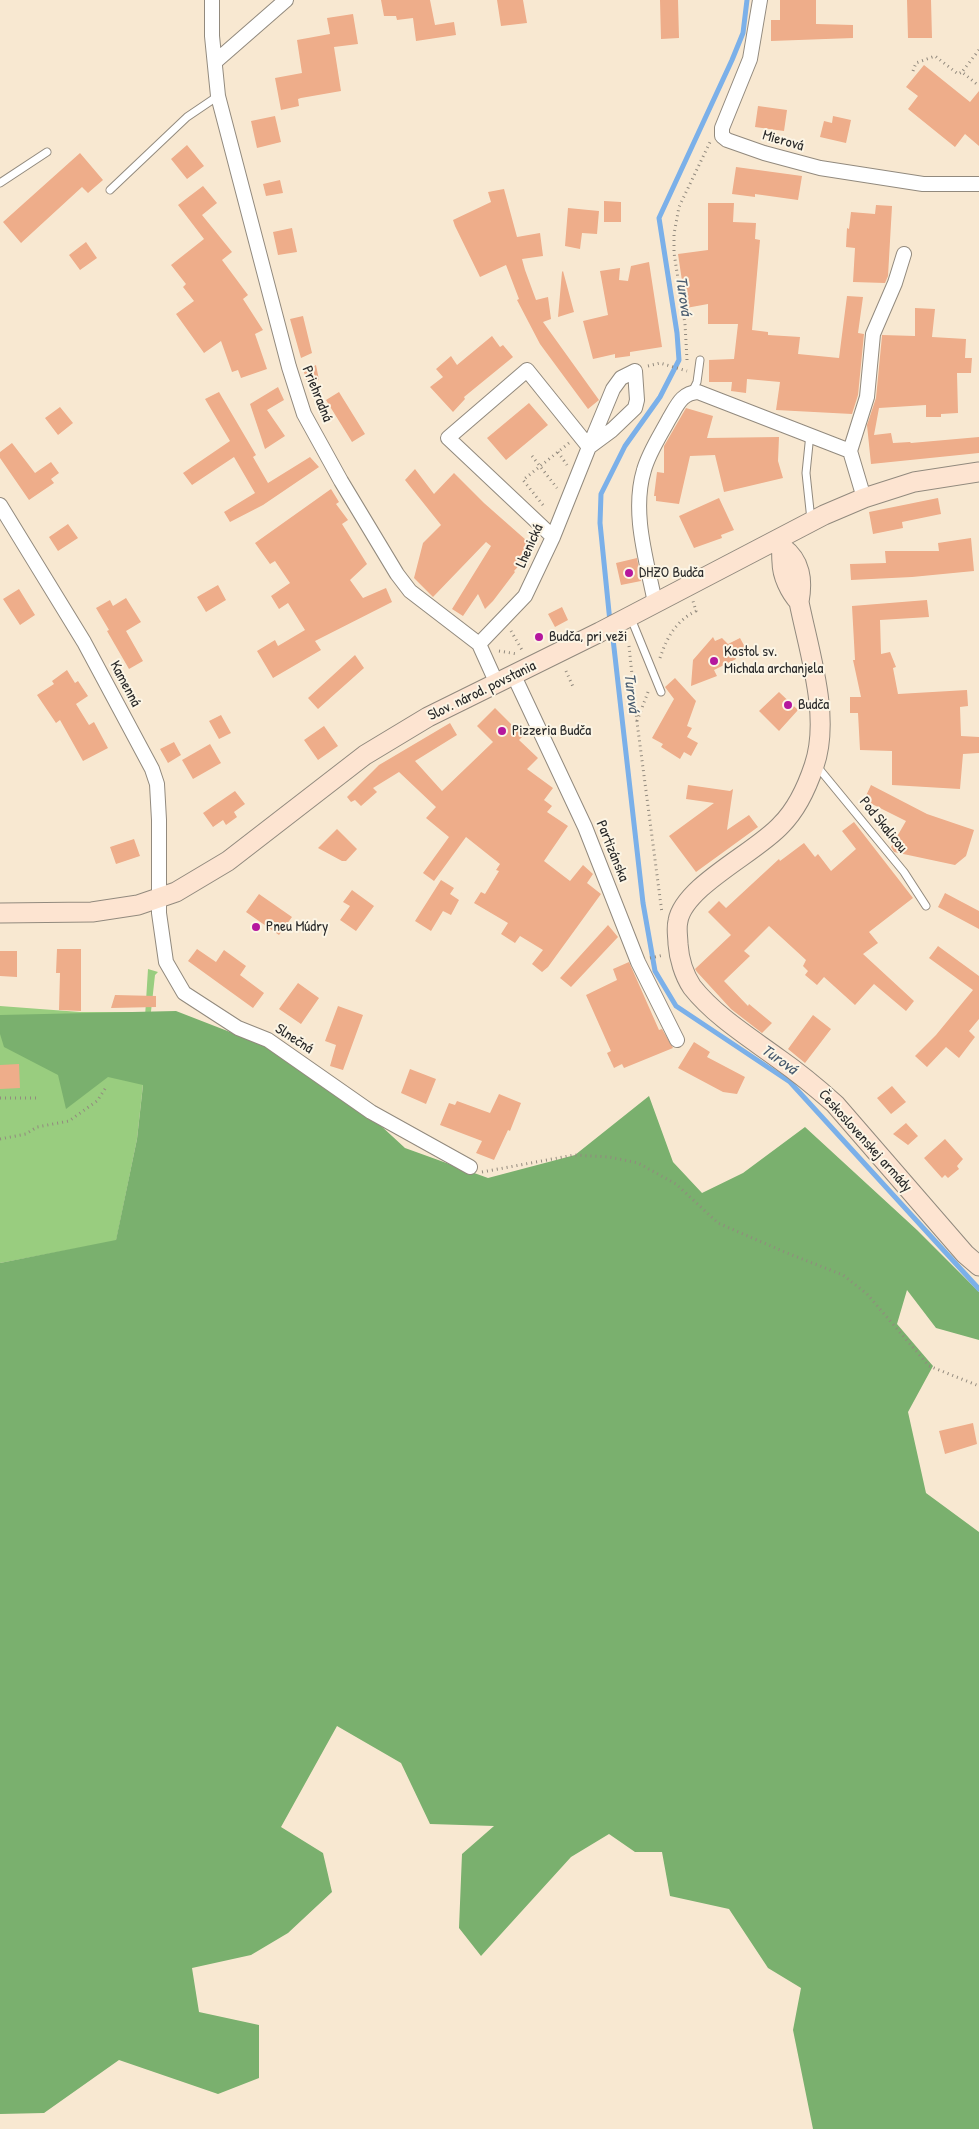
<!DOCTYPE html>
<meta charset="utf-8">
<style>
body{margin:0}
canvas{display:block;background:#f8e8d1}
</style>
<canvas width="979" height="2129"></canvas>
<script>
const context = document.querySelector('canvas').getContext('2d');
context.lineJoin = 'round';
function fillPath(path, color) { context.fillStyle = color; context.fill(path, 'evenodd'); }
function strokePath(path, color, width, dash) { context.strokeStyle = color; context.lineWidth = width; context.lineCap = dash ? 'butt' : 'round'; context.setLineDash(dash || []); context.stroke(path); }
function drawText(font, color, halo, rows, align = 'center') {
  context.font = font + ' "Patrick Hand",sans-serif'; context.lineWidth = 4; context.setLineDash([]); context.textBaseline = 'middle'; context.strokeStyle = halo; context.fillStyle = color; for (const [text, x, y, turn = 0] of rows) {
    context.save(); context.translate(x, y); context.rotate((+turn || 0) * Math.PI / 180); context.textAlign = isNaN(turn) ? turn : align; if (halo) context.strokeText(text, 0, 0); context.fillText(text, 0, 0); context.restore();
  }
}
fillPath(new Path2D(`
 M148 969 158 972 155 975 137 1139 116 1241 0 1263V1006L80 1012H136L145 1017Z`), '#99cd7f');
fillPath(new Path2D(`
 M176 1011 315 1065 405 1148 488 1178 575 1155 649 1096 673 1162 702 1193 743 1173 805 1127 917 1230 979 1292V1340L936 1328 907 1290 897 1324 933 1366 908 1412 926 1493 979 1532V2129H813L793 2030 801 1988 768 1968 729 1909 670 1896 662 1852H635L609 1834 571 1857 481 1956 459 1928 462 1854 494 1826 430 1824 401 1763 337 1726 281 1827 323 1853 332 1892 288 1933 251 1955 192 1968 199 2012 259 2025V2078L218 2094 119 2060 44 2113 0 2114V1263L116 1240 137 1139 143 1085 108 1077 66 1109 58 1075 4 1047 0 1034V1015Z`), '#7ab06e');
strokePath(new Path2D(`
 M610 622 600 523 601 494 625 446 660 397 679 360 677 333 659 218 732 60 743 33 747 0
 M612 630 643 903 655 971 676 1006 790 1082 979 1289`), '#7bb0e9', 5);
fillPath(new Path2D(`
 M381 0H430L435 25 454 22 456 35 416 41 413 18 397 20 396 16H384Z
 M497 0H523L527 23 501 26Z
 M660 0H678L679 38 661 39Z
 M780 0H816V24L853 25V38L771 41V20H780Z
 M907 0H931L932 38H908Z
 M353 14 358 44 334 47 341 91 301 98 298 99 299 106 281 110 275 78 302 73 297 40 330 34 327 18Z
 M924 65 970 102 979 91V146L965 134 955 147 908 109 918 96 906 87Z
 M758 106 787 110 784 131 755 127Z
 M275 116 281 142 257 148 251 121Z
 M833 116 851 120 846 143 820 137 824 121 832 123Z
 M187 145 204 166 187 179 171 159Z
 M80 153 103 180 88 193 82 187 21 243 3 222Z
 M736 167 802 176 798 200 755 194V197L732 194Z
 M280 180 283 193 266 196 263 184Z
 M203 186 217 203 202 215 232 252 222 260 248 295 243 299 263 330 255 334 267 369 241 378 238 370 232 372 221 341 204 353 176 314 194 301 183 287 186 284 171 265 204 239 178 205Z
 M504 189 517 237 540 233 543 256 522 259 525 270 536 300 548 297 551 319 543 322 599 400 588 409 540 344 517 300 519 299 506 265 480 277 455 226 453 220 491 202 488 192Z
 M604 201 621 202V222H604Z
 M708 203H734L733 222 756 223 755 239 760 240 752 330 768 332V335L800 337 798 354 839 358 847 296 863 297 858 333 864 334 858 395 852 414 776 410 780 382 747 379 746 393 731 391 732 382H709V360L734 359 738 324H708V304L686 308 678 254 708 250Z
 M876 205 892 206 888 276 885 283 853 282 855 248 846 247 847 228 849 229 851 212 875 214Z
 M568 208 599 211 597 234 582 233 580 249 565 246Z
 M292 228 297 252 278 255 273 232Z
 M86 242 97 258 80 270 69 255Z
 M649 262 662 347 630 352V356L615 358V354L593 359 583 321 608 315 600 271 620 268 619 280 628 281 631 266Z
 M563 271 574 312 558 317 562 272Z
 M915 308 935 309 932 337 966 339 965 358H972L971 373H957L958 413 941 414V417H926V405L879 408 874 435 891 433 893 443 910 442 911 443 979 437V453L871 464 867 425 876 398 882 336V335L915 336Z
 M303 316 312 353 301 358 290 319Z
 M492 336 500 347 503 345 513 357 464 397 465 399 453 412 430 387 443 377 436 369 451 356 457 365Z
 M316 365 319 380 307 383 304 372Z
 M278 387 284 400 267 410 285 436 265 449 250 404Z
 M219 392 256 455 253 457 268 483 310 457 319 467 263 505 230 522 224 512 255 493 234 457 192 485 183 473 230 441 205 399Z
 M339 392 365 434 352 442 326 400Z
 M529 403 548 425 506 460 487 438Z
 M60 407 73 423 58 435 45 418Z
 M686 408 713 416 707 438 779 437 778 461 783 478 724 492 715 455 690 456 679 504 656 501V496H654L657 472 664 473V446Z
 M12 443 35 473 51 462 59 473 51 479 54 483 29 500 0 458V452Z
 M415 469 434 494 454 473 484 503 535 548 514 571 515 572 493 601 485 609 478 594 463 616 452 609 491 546 486 542 433 597 414 578 423 543 441 525 405 480Z
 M331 489 339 502 336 504 348 520 342 524 367 564 350 580 363 598 386 588 392 602 315 641 321 650 273 678 257 651 275 640 278 646 305 630 288 603 279 609 271 596 290 583 275 561 270 564 255 543Z
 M719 498 734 530 721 535 722 538 694 548 679 516Z
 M938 498 941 514 902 522 903 528 873 534 869 512Z
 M68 524 78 538 58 551 49 537Z
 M971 538 974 571 912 577 851 580 850 564 886 563 885 551H939L938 543Z
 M637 558 641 581 621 585 616 563Z
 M218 585 226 600 206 612 197 597Z
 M19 589 35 615 20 625 3 599Z
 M126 598 141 622 126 631 143 661 129 669 107 631 109 630 96 608 110 600 113 606Z
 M927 600 929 617 880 620 881 654 890 652 896 667 893 668 898 694 967 690 968 706 960 707 961 736 979 737V753L963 754 960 789 892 785V751L860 750 858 713H850V697H861L853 660H855L852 606Z
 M562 607 568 620 555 627 548 614Z
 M713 637 715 641 722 638 728 644 740 638 746 649 734 655 736 659 714 670 717 676 691 686 693 660Z
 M355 655 364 668 318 709 308 698Z
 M67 670 75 683 78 681 88 696 76 704 89 725 94 722 108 748 83 761 60 720 56 723 37 695 54 684 52 681Z
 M675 678 696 701 687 726 692 728 687 737 698 743 691 756 684 752 680 759 661 747 663 744 652 738 674 699 665 687Z
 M779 692 798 710 779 731 759 711Z
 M495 708 523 736 519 740 538 758 527 769 553 788 544 800 552 806 547 812 568 826 544 861 570 881 583 865 593 874 587 883 601 894 548 967 542 972 532 964 543 950 520 936 515 943 501 934 508 923 474 903 481 892 485 894 499 871 496 870 500 864 466 837 434 881 423 873 449 837 426 818 436 807 399 772 373 788 377 792 361 806 355 800 351 802 347 797 379 765 450 723 457 735 415 761 442 791 493 742 477 726Z
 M221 715 231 733 219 739 209 721Z
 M324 726 338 746 318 760 304 740Z
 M174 742 181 755 168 763 160 749Z
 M210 744 221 763 193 779 182 760Z
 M688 785 730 791 733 789 727 830 749 815 758 827 696 872 669 836 714 803 686 799Z
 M871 785 927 814 974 830 966 856 955 865 894 852 891 847 906 821 864 800Z
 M235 791 245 804 234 812 237 817 226 825 223 820 213 827 203 813Z
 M854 822 913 898 869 932 878 943 863 954 914 1001 906 1011 874 984 855 1005 824 977 817 985 805 975 808 971 803 966 806 960 769 926 744 951 750 956 724 981 748 1006 749 1004 772 1023 762 1033 731 1009 697 972 695 969 731 935 708 912 719 901 726 908 779 859 780 861 804 843 815 857 818 854 831 871 856 849 842 831Z
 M337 829 357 849 346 861H342L318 848Z
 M134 839 140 856 116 864 110 847Z
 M441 880 454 888 450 894 459 900 451 915 443 911 431 931 415 921Z
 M352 890 374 906 356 931 340 920 350 906 343 902Z
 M945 893 979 911V929L938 907Z
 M259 894 292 917 279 935 246 912Z
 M608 925 618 937 571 987 560 978Z
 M938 946 979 976V1019L969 1031 975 1037 959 1058 946 1047 927 1067 915 1056 936 1035 973 990 929 958Z
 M57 949H81V1011L59 1010 60 973H56Z
 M197 949 216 962 224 950 246 966 240 975 264 993 253 1008 188 961Z
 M0 951H17V977L0 976Z
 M629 962 659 1030 662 1029 673 1048 624 1068 622 1064 614 1068 607 1053 611 1051 586 995 617 980 613 969Z
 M298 983 319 998 301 1024 279 1009Z
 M115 995 156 996V1007L111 1008Z
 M338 1006 363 1015 343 1070 330 1066 336 1045 325 1041Z
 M813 1015 831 1029 805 1063 788 1049Z
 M694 1042 710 1052 707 1057 745 1077 737 1094 723 1092 678 1068Z
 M19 1064 20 1088 0 1089V1065Z
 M410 1069 436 1079 426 1104 401 1093Z
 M892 1086 906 1102 891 1114 877 1098Z
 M499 1094 521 1103 510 1131 508 1130 494 1160 476 1153 482 1141 440 1125 449 1103 455 1105 457 1101 490 1113Z
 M906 1123 918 1136 908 1145 893 1134Z
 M945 1139 963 1159 957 1166 959 1169 948 1178 945 1175 942 1178 924 1158Z
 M973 1423 977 1444 945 1454 939 1431Z`), '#eead8a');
const lane = new Path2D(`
 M0 183 47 152
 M110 190 187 117 218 96
 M692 392 697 382 700 360
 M810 434 806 473 811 520
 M630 616 661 692
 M816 765 904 872 926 906`);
const street = new Path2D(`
 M212 0V36L218 96 289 367 304 414 341 481 397 574 410 591 479 644 497 684
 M760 0 750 59 722 128V136L727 140 764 153 820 168 923 184H979
 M215 62 286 0
 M850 451 867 397 873 334 895 283 904 254
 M0 505 84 642 152 769 157 784 159 820V913L166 962 184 993 238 1028 268 1040 371 1112 470 1167
 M655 603C647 561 631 513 644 470 649 452 660 436 669 419 677 406 681 393 698 392L850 451 864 498
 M479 644 525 596 553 537 589 447 612 430 635 408 637 400 635 371 621 378 613 389 589 447 527 370 448 438 553 537
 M514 676 585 827 638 962 677 1040`);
const secondary = new Path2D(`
 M779 539C783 547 781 553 782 562 782 576 790 592 799 602
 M782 547C801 561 803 580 799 602 809 652 831 717 814 766 807 787 797 809 781 825 757 852 684 886 678 921 676 929 678 937 678 944 679 958 684 975 692 987 715 1016 749 1037 779 1059 799 1073 817 1088 835 1104L965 1254 979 1266
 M0 913 92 912 138 905 176 892 228 861 365 755 428 717 600 632 824 515 864 498 914 482 979 472`);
strokePath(lane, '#928a7e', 9);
strokePath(street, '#928a7e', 16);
strokePath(secondary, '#928a7e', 21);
strokePath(new Path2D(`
 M979 50 962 72 979 86
 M913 71 916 63 935 56 958 74 962 72
 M687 360 685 324 674 253V234L679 207 710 142
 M648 366 660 363 687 371
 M558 452 567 465
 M532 456 557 488
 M543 505 523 480 569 443
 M511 631 522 650
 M629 646 637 722 662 913
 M499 651 517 654
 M660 658C667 637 676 621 696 611L693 601
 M566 671 574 689
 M637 721 648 692
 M650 958 664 955
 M0 1098H40
 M0 1139 26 1134 37 1127 69 1121 97 1101 107 1086
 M482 1172 574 1155 609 1157 638 1163 676 1184 718 1223 787 1253 843 1275 867 1294 929 1366 979 1386`), '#928a7e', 3, [1, 4]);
strokePath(lane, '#fff', 7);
strokePath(street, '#fff', 14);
strokePath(secondary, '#fde4d1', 19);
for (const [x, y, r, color] of [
 [629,573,5,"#b5179e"],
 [539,637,5,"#b5179e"],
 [714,661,5,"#b5179e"],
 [788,705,5,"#b5179e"],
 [502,731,5,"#b5179e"],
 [256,927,5,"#b5179e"]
]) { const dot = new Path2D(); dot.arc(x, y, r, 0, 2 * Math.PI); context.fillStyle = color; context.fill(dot); strokePath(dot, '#fcf5e5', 2); }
drawText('15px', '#2b2b2b', '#fcf5e5', [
 ["Mierová",783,141,16],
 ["Priehradná",317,394,68],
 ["Lhenická",530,546,-66],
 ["Kamenná",125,684,62],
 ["Slov. národ. povstania",482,691,-26],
 ["Pod Skalicou",883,825,51],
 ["Partizánska",612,851,68],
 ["Slnečná",294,1039,33],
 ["Československej armády",865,1141,48]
]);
drawText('15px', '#2b2b2b', '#fcf5e5', [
 ["DHZO Budča",639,573],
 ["Budča, pri veži",549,637],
 ["Kostol sv.",724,652],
 ["Michala archanjela",724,669],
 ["Budča",798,705],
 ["Pizzeria Budča",512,731],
 ["Pneu Múdry",266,927]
], 'left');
drawText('italic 16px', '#475a6e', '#fcf5e5', [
 ["Turová",683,296,82],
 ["Turová",631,693,83],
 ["Turová",779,1060,35]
]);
</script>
